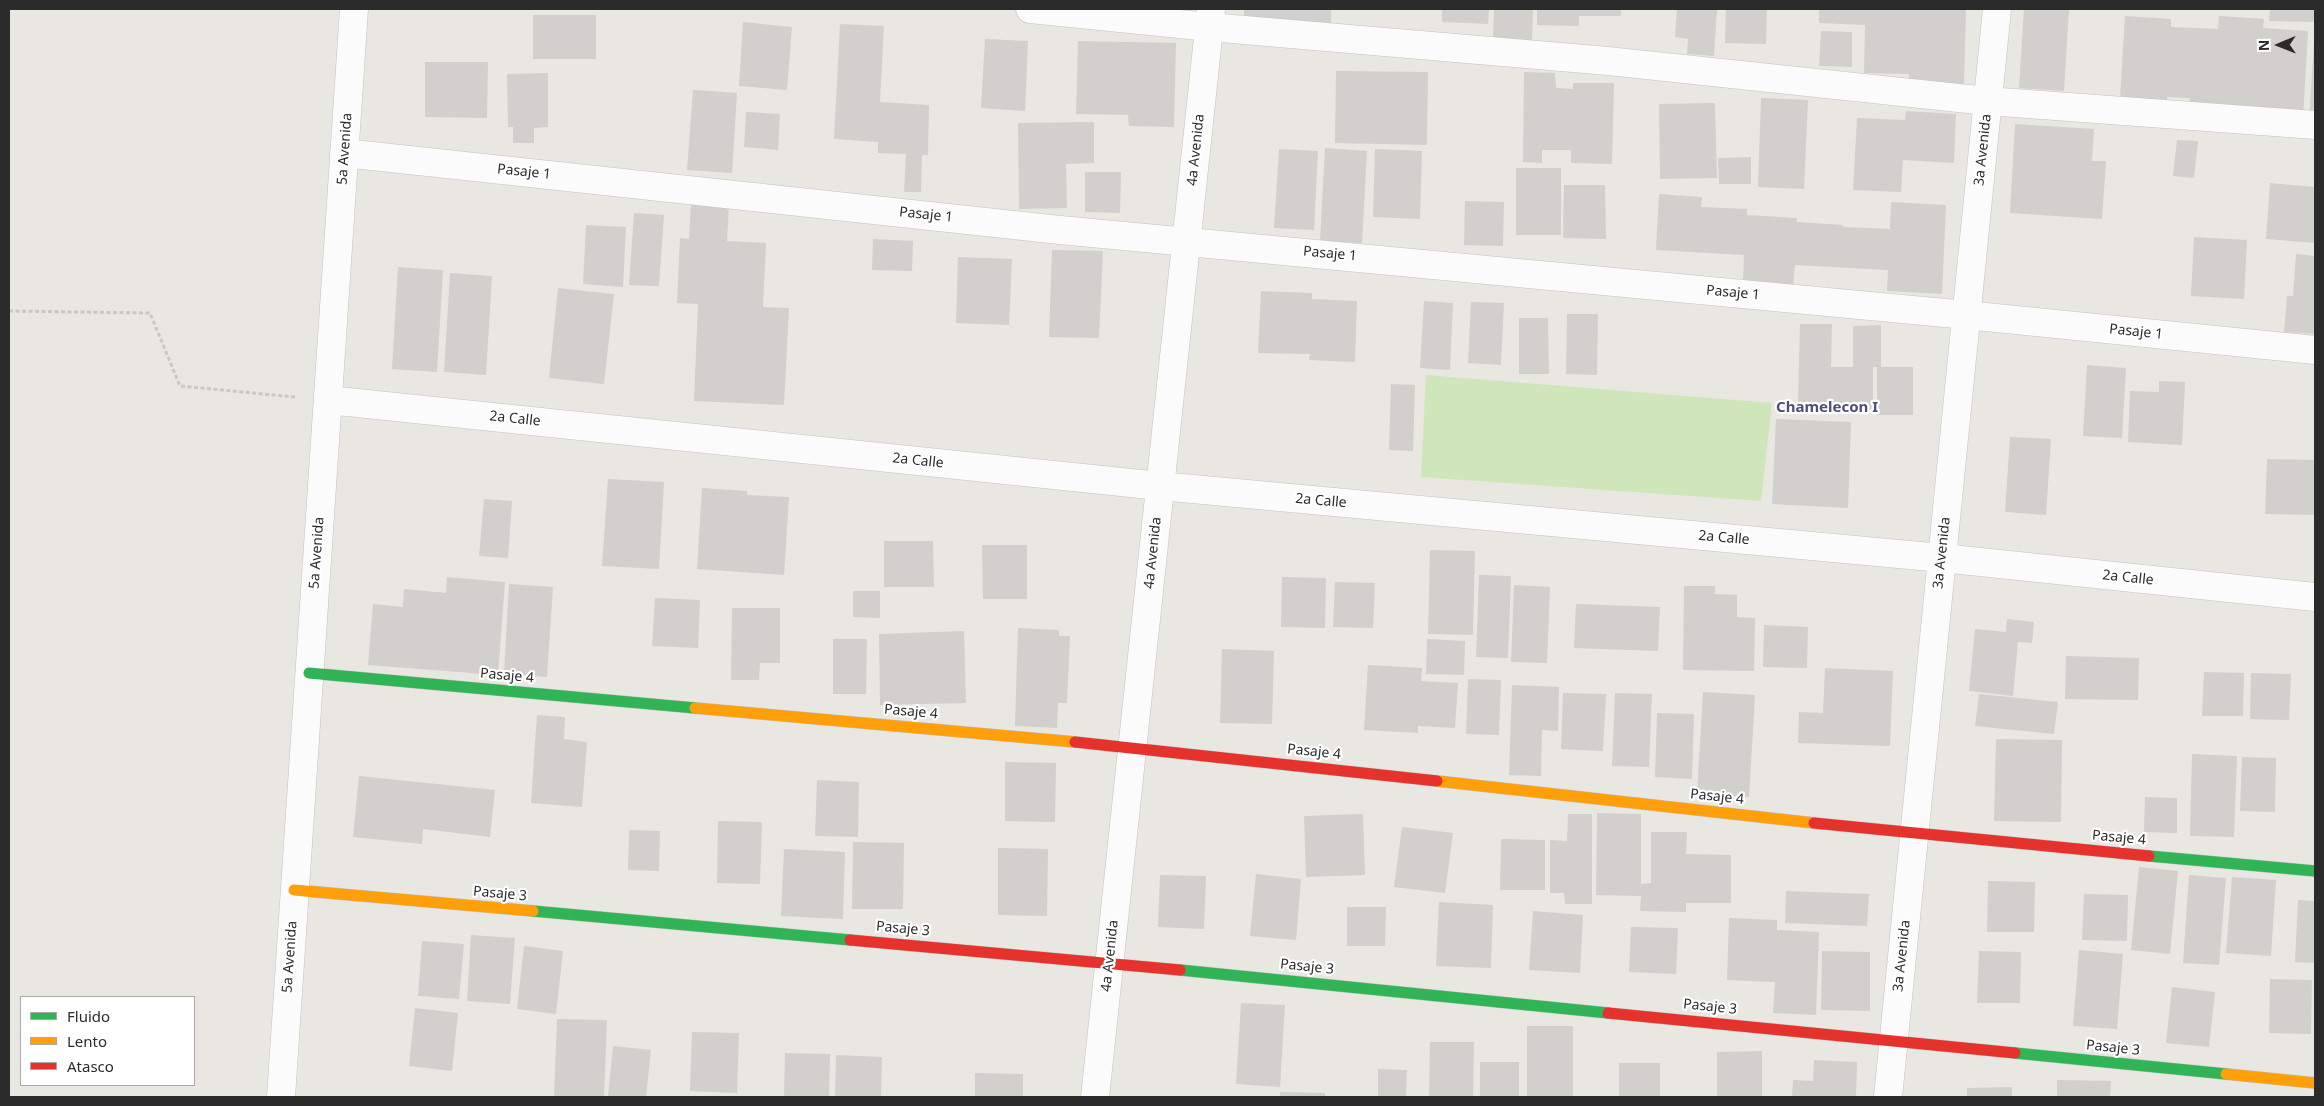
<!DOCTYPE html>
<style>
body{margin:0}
#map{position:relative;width:2324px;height:1106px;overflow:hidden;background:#e8e7e2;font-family:"Noto Sans",sans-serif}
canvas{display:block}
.frame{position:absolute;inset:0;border:10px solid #2b2b2b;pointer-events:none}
.legend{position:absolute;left:20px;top:996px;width:175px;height:90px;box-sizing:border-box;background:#fff;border:1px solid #aaa;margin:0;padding:6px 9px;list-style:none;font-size:15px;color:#2b2b2b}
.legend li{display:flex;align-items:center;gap:10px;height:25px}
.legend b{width:25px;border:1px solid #aaa}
.north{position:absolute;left:2254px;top:20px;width:50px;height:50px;-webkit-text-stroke:4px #fff;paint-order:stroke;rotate:269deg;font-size:14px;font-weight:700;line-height:20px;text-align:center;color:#2b2b2b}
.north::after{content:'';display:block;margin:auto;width:18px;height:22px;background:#2b2b2b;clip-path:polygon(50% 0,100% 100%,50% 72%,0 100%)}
</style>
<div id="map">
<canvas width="2324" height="1106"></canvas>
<div class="frame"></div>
<ul class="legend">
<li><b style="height:6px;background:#30b455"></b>Fluido</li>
<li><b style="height:6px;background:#ff9f0a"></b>Lento</li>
<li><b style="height:6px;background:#e5322d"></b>Atasco</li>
</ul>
<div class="north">N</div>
</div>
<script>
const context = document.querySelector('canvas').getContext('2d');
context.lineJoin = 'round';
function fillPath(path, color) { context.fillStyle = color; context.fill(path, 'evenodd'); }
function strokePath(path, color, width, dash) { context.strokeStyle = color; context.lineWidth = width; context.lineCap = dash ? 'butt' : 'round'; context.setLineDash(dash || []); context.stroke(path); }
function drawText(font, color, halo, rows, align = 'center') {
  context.font = font + ' "Noto Sans",sans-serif'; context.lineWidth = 4.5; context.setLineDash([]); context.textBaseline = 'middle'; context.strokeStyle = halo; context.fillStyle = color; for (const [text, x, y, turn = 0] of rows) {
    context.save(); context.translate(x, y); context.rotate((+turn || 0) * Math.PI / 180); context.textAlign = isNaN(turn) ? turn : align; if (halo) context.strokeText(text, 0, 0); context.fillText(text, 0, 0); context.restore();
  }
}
fillPath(new Path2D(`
 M1426 375 1772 403 1761 501 1421 477Z`), '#cfe6ba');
fillPath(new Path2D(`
 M1244 9H1331V23L1244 18Z
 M1442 9H1489L1488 24 1442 22Z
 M1494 9H1533L1532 41 1493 39Z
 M1537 9H1621V16H1579V26L1537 25Z
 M1677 9H1717L1714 56 1687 54 1688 39 1675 37Z
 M1726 9H1767L1766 44 1725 43Z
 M1819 9H1966L1964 84 1909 83V74L1864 73 1865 25 1819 23Z
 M2024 9H2069L2064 91 2019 88Z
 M2270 9H2315V22L2269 21Z
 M533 15H596V59H533Z
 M2125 16 2171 19V27L2218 29 2219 16 2264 19 2263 28 2308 31 2303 117 2189 106 2190 98 2167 97V100L2120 98Z
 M743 22 792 27 787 90 739 86Z
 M840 24 884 26 880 102 929 105 928 155H922L921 192H904L906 154 878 153V142L834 139Z
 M1821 31 1852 32V67L1819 66Z
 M985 39 1028 41 1025 111 981 108Z
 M1078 41 1176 43 1174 127 1129 126 1128 115 1076 114Z
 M2314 42H2315V120H2309Z
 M425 62H488L487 118 425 117Z
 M1336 71 1428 72 1427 145 1335 143Z
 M1524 72 1555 73 1556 88 1573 89V83H1614L1612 164 1571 163V150H1542V163L1523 162Z
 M548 73V127L534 128V143H513V127H508L507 74Z
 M693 90 737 93 732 173 687 170Z
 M1761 98 1808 100 1804 189 1758 187Z
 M1715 103 1717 178 1660 179 1659 104Z
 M1906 111 1956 114 1954 163 1903 160 1901 192 1853 190 1857 118 1905 120Z
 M746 112 780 114 778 150 744 147Z
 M1094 122V163L1066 164 1067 208 1019 209 1018 123Z
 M2015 124 2094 129 2092 161H2106L2102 219 2010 213Z
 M2177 140 2198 141 2194 178 2173 176Z
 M1325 148 1367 151 1362 243 1320 241Z
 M1279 149 1318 151 1314 230 1274 228Z
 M1375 149 1422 151 1420 219 1373 217Z
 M1751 157V184H1719L1718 158Z
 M1516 168H1561V235H1516Z
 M1085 172H1121L1120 213 1085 212Z
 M2270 183 2315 187V243L2266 239Z
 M1564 185H1605L1606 239 1563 238Z
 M1659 194 1702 197 1701 207 1747 209V215L1797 218V222L1843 225V227L1890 229 1891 202 1946 205 1942 294 1887 291 1888 270 1795 265 1793 286 1743 283 1744 255 1656 250Z
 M1465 201 1504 202 1503 246 1464 245Z
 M691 203 729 205 727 241 766 243 763 307 789 308 784 405 694 401 698 304 677 303 680 238 689 239Z
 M634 213 664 215 659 286 629 285Z
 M586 225 626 227 623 287 583 284Z
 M2194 237 2247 240 2244 299 2191 296Z
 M873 239 913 241 912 271 872 270Z
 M1052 250 1103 251 1099 338 1049 337Z
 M2296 254 2315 256V334L2284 332 2287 296H2293Z
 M958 257 1012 259 1009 325 956 323Z
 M398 267 443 270 437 372 392 369Z
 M450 273 492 276 486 375 444 372Z
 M558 288 614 294 604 384 549 378Z
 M1261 291 1312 293V299L1357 301 1355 362 1309 360 1310 354 1258 353Z
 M1424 301 1453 303 1450 370 1420 368Z
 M1471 302 1504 303 1501 365 1468 363Z
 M1567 314H1598L1597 375 1566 374Z
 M1519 318H1548L1549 374H1519Z
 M1800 324H1832L1831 367H1853V326L1881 325V367H1913V415H1877V367H1873V410H1831V405H1798Z
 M2087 365 2126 368 2122 438 2083 436Z
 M2159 381 2185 382 2182 445 2128 442 2130 391 2159 392Z
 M1391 384 1415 385 1413 451 1389 450Z
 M1776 419 1851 422 1848 508 1772 504Z
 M2010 437 2051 439 2046 515 2005 512Z
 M2267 459 2315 460V515L2265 514Z
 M608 479 664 482 659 569 602 566Z
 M702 488 747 491V495L789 497 784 575 697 569Z
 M484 499 512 501 508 558 479 556Z
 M884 541H933L934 587H884Z
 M982 545H1027V599H983Z
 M1430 550 1475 551 1473 635 1428 634Z
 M1479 575 1511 576 1508 658 1476 657Z
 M447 577 505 582 498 675 368 665 373 604 403 607 404 589 446 593Z
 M1282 577 1326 578 1325 628 1281 627Z
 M1335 582 1375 583 1373 628 1333 627Z
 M509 584 553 587 547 677 504 674Z
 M1514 585 1550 587 1547 663 1511 662Z
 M1684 586H1715V594L1737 595V617L1755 618 1754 671 1683 670Z
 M853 591H880V618L853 617Z
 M655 598 700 600 698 648 652 646Z
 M1576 604 1660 607 1658 651 1574 648Z
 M732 608H780V663H760L759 680H731Z
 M2007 619 2034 622 2032 643 2018 642 2013 696 1969 691 1975 629 2006 632Z
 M1764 625 1808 627 1807 668 1763 667Z
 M1018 628 1059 630V636H1070L1067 703H1058L1057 728 1015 726Z
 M964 631 966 703 880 705 879 634Z
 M833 639H867L866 694H833Z
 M1427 639 1465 641 1464 675 1426 674Z
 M1222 649 1274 651 1272 724 1220 723Z
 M2066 656 2139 658 2138 700 2065 699Z
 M1368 665 1422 668 1421 681 1458 683 1455 728 1418 726V733L1364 730Z
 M1825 668 1893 671 1890 746 1798 743 1799 712 1823 713Z
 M2204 672 2244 673 2243 716H2202Z
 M2251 673 2291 674 2289 720 2250 719Z
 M1468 679 1501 680 1499 735 1466 734Z
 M1512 685 1559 687 1558 731 1542 730 1541 776 1509 775Z
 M1703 692 1755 695 1749 797 1697 794Z
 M1563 693 1606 694 1603 751 1561 749Z
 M1615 693 1652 694 1649 767 1612 766Z
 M1979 694 2058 702 2054 734 1975 726Z
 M1657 713 1694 714 1692 779 1655 777Z
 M537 715 565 717 564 739 587 742 582 807 531 803Z
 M1996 739 2062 740 2061 822 1994 821Z
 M2192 754 2237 756 2234 837 2190 836Z
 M2242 757 2276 758 2275 812 2240 811Z
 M1005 762 1056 763 1055 822 1005 821Z
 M359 776 495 790 490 837 423 829 422 844 353 837Z
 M817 780 859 782 858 837 815 836Z
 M2145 797 2177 798V833L2144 832Z
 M1597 813 1641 814V884L1651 883V832H1687L1686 854 1731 855V903H1686V912L1640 911 1641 896 1596 895Z
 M1363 814 1365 875 1306 877 1304 816Z
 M1568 814H1592V904H1565L1564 893H1550V840L1567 841Z
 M718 821 762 822 760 884 717 883Z
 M1402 827 1453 833 1445 893 1394 887Z
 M629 830 660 831 659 871 628 870Z
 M1501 839 1545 840V890H1500Z
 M853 842 904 843 903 909H852Z
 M998 848 1048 849 1047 916 998 915Z
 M784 849 845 852 843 919 781 916Z
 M2139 867 2178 871 2170 954 2131 950Z
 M1256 874 1301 879 1296 940 1250 936Z
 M1160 875 1206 876 1204 929 1158 927Z
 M2189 875 2226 878 2219 965 2183 963Z
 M2232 877 2276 880 2271 956 2226 953Z
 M1988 881 2035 882 2034 932H1987Z
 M1786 891 1869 894 1867 926 1785 923Z
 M2084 894 2128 895 2127 941 2082 940Z
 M2298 900 2315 901V963L2295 962Z
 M1439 902 1493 905 1491 968 1436 966Z
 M1347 907H1386L1385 946H1347Z
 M1533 911 1583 915 1580 973 1529 970Z
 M1729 918 1777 920V930L1819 932 1816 1015 1773 1013 1775 982 1727 980Z
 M1631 927 1678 928 1676 974 1629 972Z
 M471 935 515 938 510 1004 467 1001Z
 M422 941 464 944 459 999 418 996Z
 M524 946 563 951 556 1014 517 1009Z
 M2079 950 2123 954 2117 1029 2073 1026Z
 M1822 951 1870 952V1011L1821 1010Z
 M1979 951 2021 952 2020 1003H1977Z
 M2270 979 2312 980 2311 1034 2269 1033Z
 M2172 987 2215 992 2209 1047 2166 1043Z
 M1241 1003 1285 1005 1280 1087 1236 1084Z
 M415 1008 458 1013 452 1071 409 1066Z
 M557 1019 607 1020 604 1097H554Z
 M1527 1026H1573V1097H1527Z
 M692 1032 739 1033 737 1093 690 1091Z
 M1430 1042H1474L1473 1097H1429Z
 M613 1046 651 1050 646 1097H608Z
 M1762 1051V1097H1717V1052Z
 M785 1053 830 1054 829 1097H784Z
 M836 1055 882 1057 881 1097H835Z
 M1814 1060 1857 1062 1856 1097H1792L1793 1080 1813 1081Z
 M1480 1062H1519V1097H1480Z
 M1619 1063H1660V1097H1619Z
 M1378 1069 1407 1070 1406 1097H1378Z
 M975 1073 1023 1074V1097H975Z
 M2057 1080 2111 1081 2110 1097H2057Z
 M2012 1087V1097H1967V1088Z
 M1280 1092 1325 1093V1097H1280Z`), '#d1d0cc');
const street = new Path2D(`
 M1030 9 1209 27 1608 61 1987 101 2315 125
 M344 153 1060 230 1966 315 2315 350
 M328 400 1160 486 1942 558 2315 597
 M281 1097 354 9
 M1095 1097 1211 10
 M1888 1097 1997 9`);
const fast = new Path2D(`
 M309 673 695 708
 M2149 856 2315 871
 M533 911 850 940
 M1180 970 1608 1013
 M2015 1053 2226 1074`);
const slow = new Path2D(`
 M695 708 1075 742
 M1437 781 1814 823
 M294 890 533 911
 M2226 1074 2315 1083`);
const jam = new Path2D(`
 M1075 742 1437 781
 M1814 823 2149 856
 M850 940 1180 970
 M1608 1013 2015 1053`);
strokePath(street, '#c2c2c1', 29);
strokePath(fast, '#c2c2c1', 12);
strokePath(slow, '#c2c2c1', 12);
strokePath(jam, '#c2c2c1', 12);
strokePath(new Path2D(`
 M9 311 150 313 180 386 295 397`), '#c8c8c7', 3, [4, 2.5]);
strokePath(street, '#fcfbfb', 28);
strokePath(fast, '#30b455', 11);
strokePath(slow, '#ff9f0a', 11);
strokePath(jam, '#e5322d', 11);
drawText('14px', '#2b2b2b', '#fff', [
 ["5a Avenida",345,149,-86],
 ["4a Avenida",1196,150,-84],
 ["3a Avenida",1983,150,-84],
 ["Pasaje 1",524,172,6],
 ["Pasaje 1",926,215,6],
 ["Pasaje 1",1330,254,5],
 ["Pasaje 1",1733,293,5],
 ["Pasaje 1",2136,332,6],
 ["2a Calle",515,419,6],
 ["2a Calle",918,461,6],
 ["2a Calle",1321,501,5],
 ["2a Calle",1724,538,5],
 ["5a Avenida",317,553,-86],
 ["4a Avenida",1153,553,-84],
 ["3a Avenida",1942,553,-84],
 ["2a Calle",2128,578,6],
 ["Pasaje 4",507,676,5],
 ["Pasaje 4",911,712,5],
 ["Pasaje 4",1314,752,6],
 ["Pasaje 4",1717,797,6],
 ["Pasaje 4",2119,838,5],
 ["Pasaje 3",500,894,5],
 ["Pasaje 3",903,929,5],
 ["4a Avenida",1110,956,-84],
 ["3a Avenida",1902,956,-84],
 ["5a Avenida",290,957,-86],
 ["Pasaje 3",1307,967,6],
 ["Pasaje 3",1710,1007,6],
 ["Pasaje 3",2113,1048,6]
]);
drawText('bold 15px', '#4e4f79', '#fff', [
 ["Chamelecon I",1827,408]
]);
</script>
